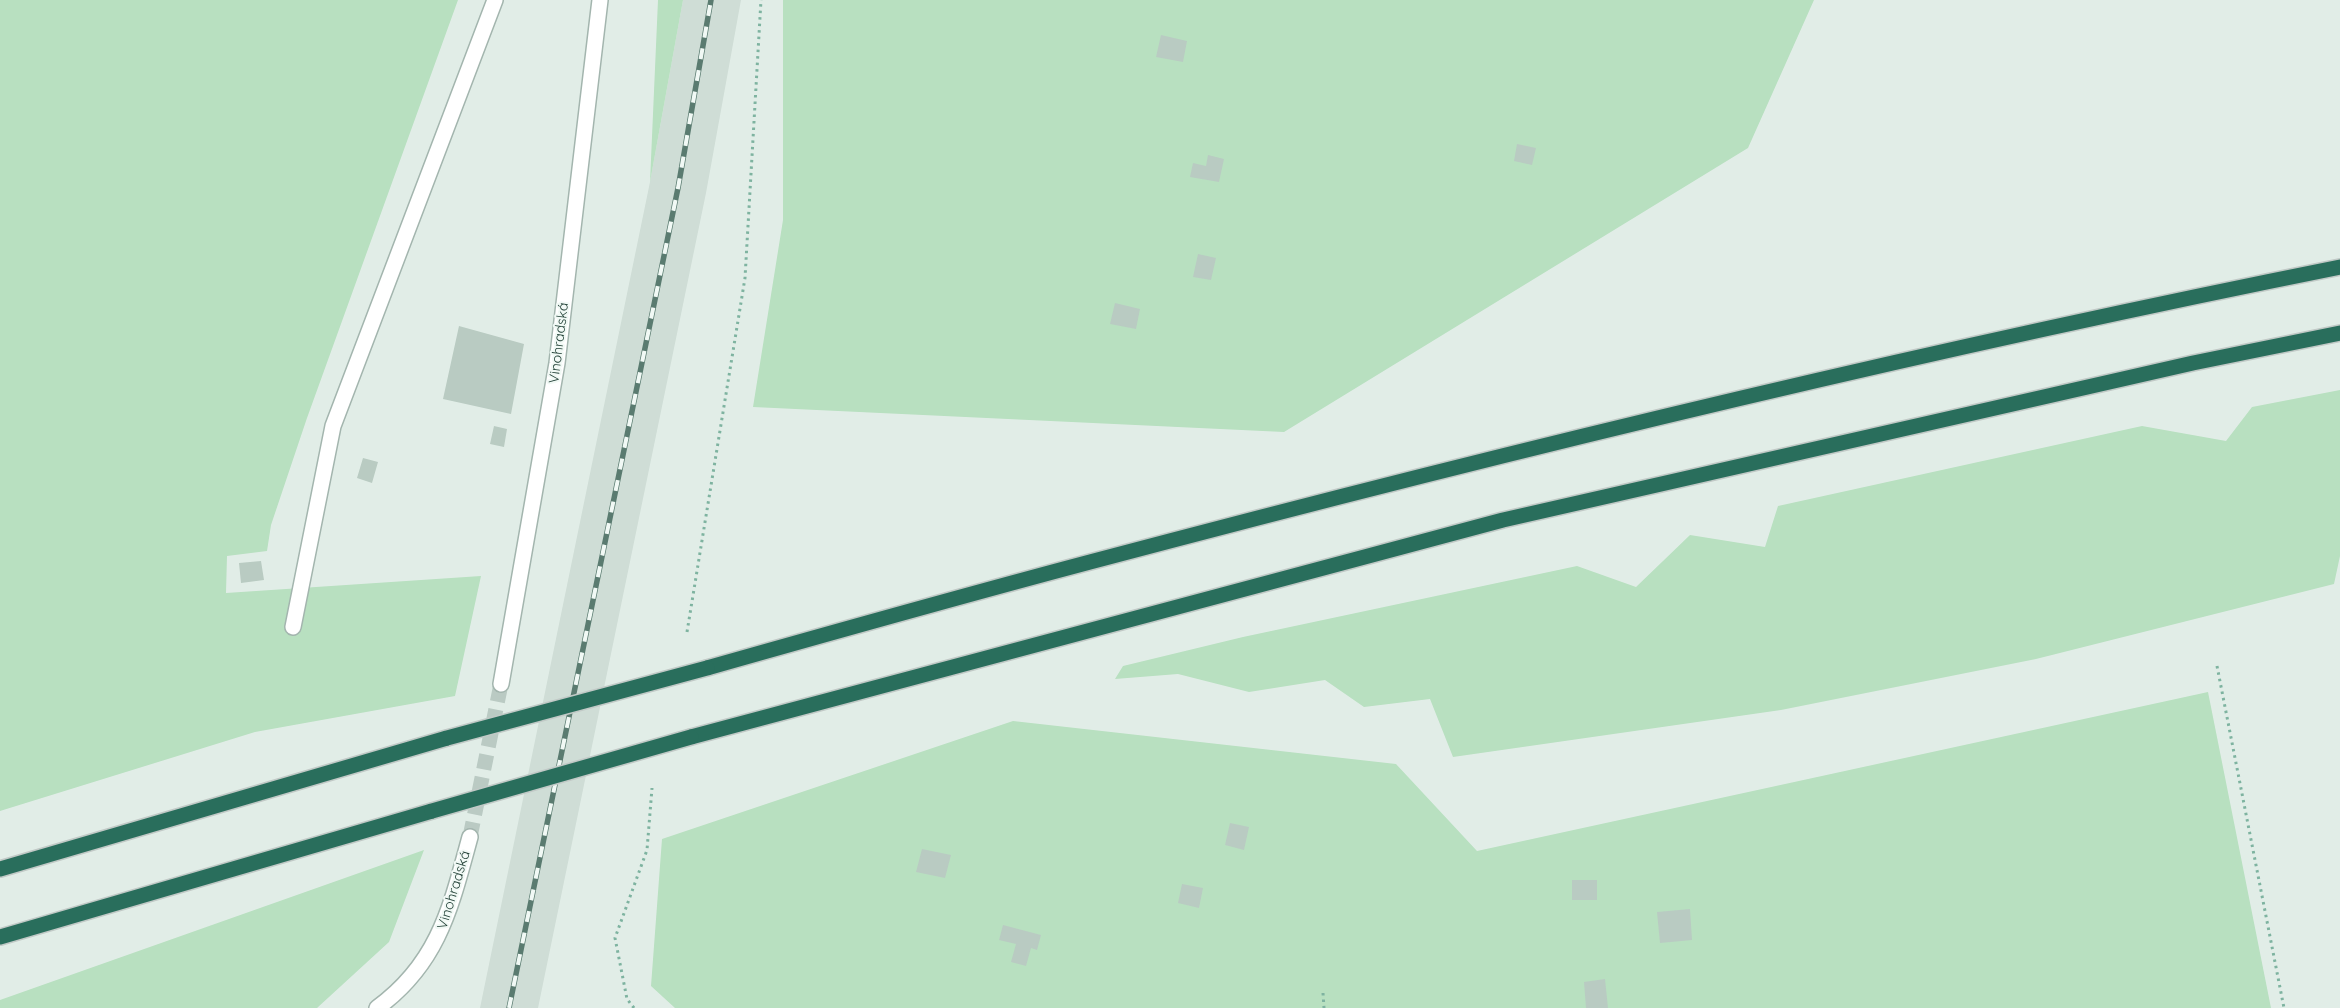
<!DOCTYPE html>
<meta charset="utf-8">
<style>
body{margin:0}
canvas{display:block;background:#e1ede7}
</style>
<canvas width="2340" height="1008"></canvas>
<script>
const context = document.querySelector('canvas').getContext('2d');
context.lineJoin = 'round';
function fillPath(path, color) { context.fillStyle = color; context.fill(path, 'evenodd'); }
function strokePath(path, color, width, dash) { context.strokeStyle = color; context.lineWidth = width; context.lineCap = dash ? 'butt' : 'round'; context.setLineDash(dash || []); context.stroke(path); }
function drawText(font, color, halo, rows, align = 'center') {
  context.font = font + ' Quicksand,sans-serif'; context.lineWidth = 4; context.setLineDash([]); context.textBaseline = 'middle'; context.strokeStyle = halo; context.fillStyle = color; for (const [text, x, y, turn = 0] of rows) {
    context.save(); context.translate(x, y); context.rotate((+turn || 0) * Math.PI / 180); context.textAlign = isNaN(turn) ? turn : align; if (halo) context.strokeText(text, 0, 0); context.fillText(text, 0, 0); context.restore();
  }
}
fillPath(new Path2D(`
 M683 0H741L706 193 538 1008H480L650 182Z`), '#cfddd6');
fillPath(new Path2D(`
 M0 0H458L307 418 271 525 267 551 227 556 226 593 481 576 455 696 255 732 0 811Z
 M658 0H683L650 182Z
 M783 0H1814L1748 148 1284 432 753 407 783 220Z
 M2340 390V556L2334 584 2036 659 1781 710 1453 757 1430 699 1364 707 1325 680 1249 692 1178 674 1115 679 1123 666 1243 637 1577 566 1636 587 1690 535 1765 547 1778 506 2142 426 2226 441 2252 407Z
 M2208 692 2271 1008H675L651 986 662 839 1013 721 1396 764 1477 851Z
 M424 850 389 942 317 1008H0V1000Z`), '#b8e0c0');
fillPath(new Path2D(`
 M1161 35 1187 41 1183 62 1156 57Z
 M1517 144 1536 148 1532 165 1514 161Z
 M1208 155 1224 159 1219 182 1190 177 1193 163 1206 166Z
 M1198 254 1216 258 1211 280 1193 277Z
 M1115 303 1140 309 1136 329 1110 324Z
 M459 326 524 344 511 414 443 399Z
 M494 426 507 429 504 447 490 444Z
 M363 458 378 462 372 483 357 478Z
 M261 561 264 580 241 583 239 563Z
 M1230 823 1249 827 1244 850 1225 845Z
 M922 849 951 855 945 878 916 872Z
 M1572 880H1597V900H1572Z
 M1182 884 1203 888 1199 908 1178 903Z
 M1690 909 1692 940 1660 943 1657 912Z
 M1003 925 1041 935 1037 950 1031 948 1026 966 1011 962 1016 944 999 940Z
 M1605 979 1608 1008H1586L1584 982Z`), '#b9cbc2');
strokePath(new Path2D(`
 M470 837 501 684`), '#bacac3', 15, [15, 8]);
const minor = new Path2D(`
 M293 627 333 426 495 0
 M501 684 557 363 600 0
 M377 1008C439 963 451 906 470 837`);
const highway = new Path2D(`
 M707 668C834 632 962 596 1090 562 1503 452 1920 351 2340 267
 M691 737 1503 520 2193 363 2340 333
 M0 869 447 738
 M0 937 432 811`);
strokePath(minor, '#a3b5ae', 18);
strokePath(highway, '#c1c9c6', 18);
strokePath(new Path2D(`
 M687 632 745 278 761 0
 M2217 666 2284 1008
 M1323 993 1324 1008
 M634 1008 627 999 615 938 647 850 652 788`), '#7eb3a0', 3, [2.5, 4]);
strokePath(minor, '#fff', 15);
strokePath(highway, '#296e5c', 15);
const rail = new Path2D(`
 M509 1008 678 188 711 0`);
strokePath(rail, '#5a7b70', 5.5);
strokePath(rail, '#f1f9f5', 4, [11]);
const highwayBridge = new Path2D(`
 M447 738 707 668
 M432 811 691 737`);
strokePath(highwayBridge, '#c1c9c6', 18, []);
strokePath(highwayBridge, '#296e5c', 15);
drawText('14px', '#203f35', '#f1f9f5', [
 ["Vinohradská",559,343,-83],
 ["Vinohradská",454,890,-73]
]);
</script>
